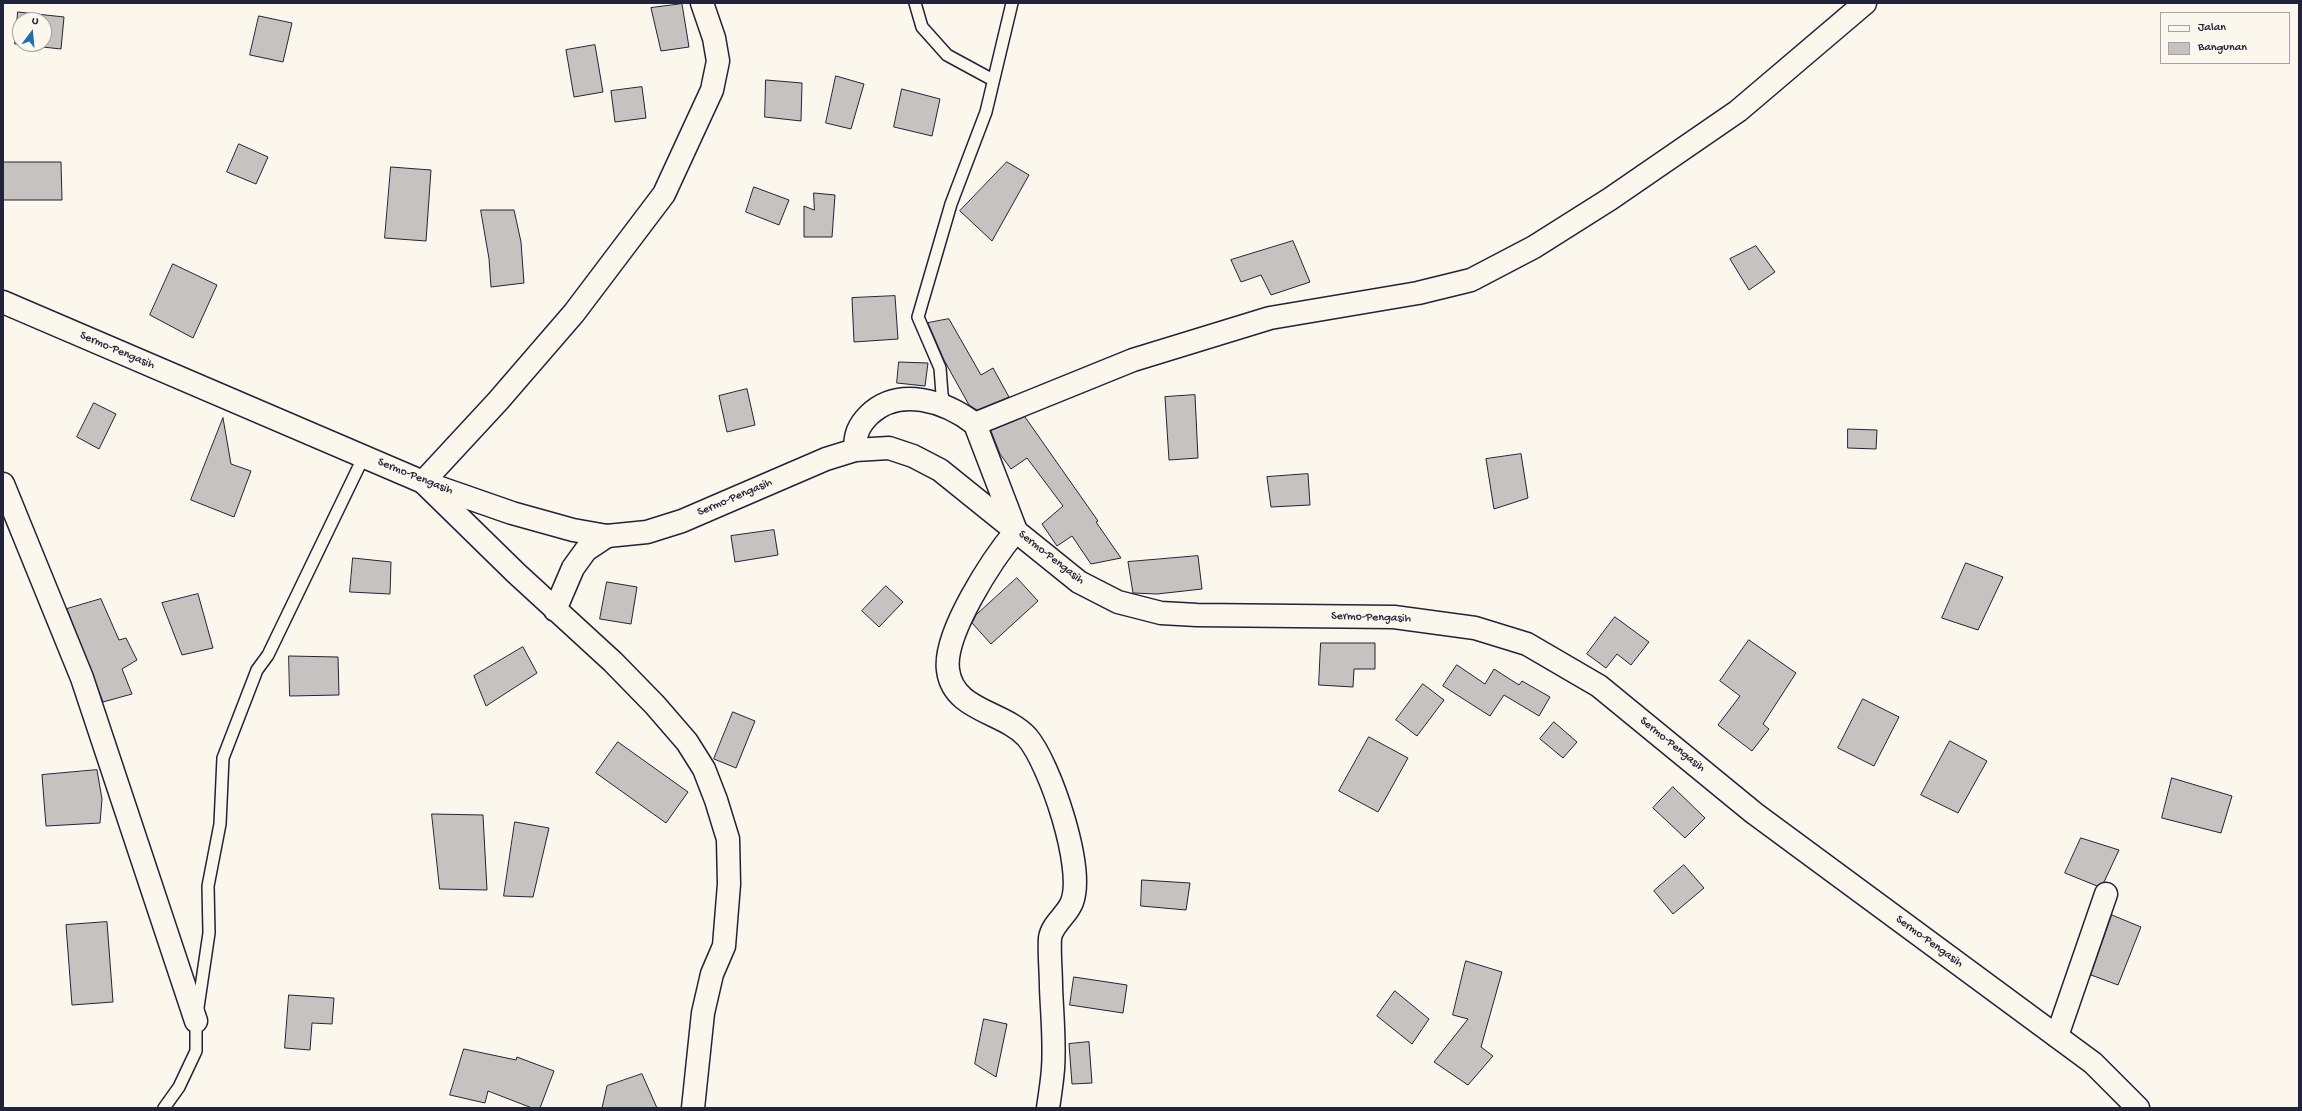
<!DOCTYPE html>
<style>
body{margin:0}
#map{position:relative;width:2302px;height:1111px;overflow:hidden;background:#fbf7ec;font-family:"Gochi Hand",sans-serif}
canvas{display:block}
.frame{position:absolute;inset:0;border:4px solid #22223b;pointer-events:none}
.legend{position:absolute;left:2160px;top:12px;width:130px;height:52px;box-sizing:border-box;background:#fbf7ec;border:1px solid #a4a2a5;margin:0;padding:5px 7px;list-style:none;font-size:12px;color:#22223b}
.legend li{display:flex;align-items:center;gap:8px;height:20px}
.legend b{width:20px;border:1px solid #a4a2a5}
.north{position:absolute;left:12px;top:12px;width:40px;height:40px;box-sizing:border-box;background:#fbf7ec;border:1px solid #a4a2a5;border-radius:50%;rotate:16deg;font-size:11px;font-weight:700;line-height:16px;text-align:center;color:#22223b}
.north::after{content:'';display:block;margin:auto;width:14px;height:18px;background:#1f6fb2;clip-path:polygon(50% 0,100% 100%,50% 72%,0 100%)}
</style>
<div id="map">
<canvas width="2302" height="1111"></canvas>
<div class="frame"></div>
<ul class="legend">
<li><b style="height:5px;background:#fbf7ec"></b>Jalan</li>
<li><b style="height:11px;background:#c6c2c0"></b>Bangunan</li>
</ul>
<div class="north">U</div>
</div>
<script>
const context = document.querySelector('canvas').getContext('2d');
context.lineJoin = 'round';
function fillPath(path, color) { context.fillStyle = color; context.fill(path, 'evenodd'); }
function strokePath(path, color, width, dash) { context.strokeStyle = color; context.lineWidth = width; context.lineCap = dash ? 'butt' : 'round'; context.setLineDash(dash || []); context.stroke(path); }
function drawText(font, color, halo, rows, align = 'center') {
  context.font = font + ' "Gochi Hand",sans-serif'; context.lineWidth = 4; context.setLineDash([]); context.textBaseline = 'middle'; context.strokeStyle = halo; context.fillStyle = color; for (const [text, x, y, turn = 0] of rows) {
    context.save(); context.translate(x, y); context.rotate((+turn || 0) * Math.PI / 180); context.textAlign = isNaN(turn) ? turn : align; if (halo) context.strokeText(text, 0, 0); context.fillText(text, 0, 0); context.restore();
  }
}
const building = new Path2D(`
 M682 4 689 47 661 51 651 8Z
 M18 12 64 17 61 49 15 44ZM20 20H44V44H20Z
 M259 16 292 23 283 62 250 55Z
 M595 45 603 92 574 97 566 50Z
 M836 76 864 84 851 129 826 123Z
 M766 80 802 83 801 121 765 117Z
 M642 87 646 118 615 122 611 91Z
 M902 89 940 99 932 136 894 127Z
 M239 144 268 157 256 184 227 172Z
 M3 162H61L62 200H3Z
 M1007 162 1029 175 992 241 960 211Z
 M391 167 431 170 426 241 385 238Z
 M754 187 789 200 779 225 746 212Z
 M814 193 835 195 832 237H804V206L814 210Z
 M481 210H514L521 242 524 283 491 287 489 259Z
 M1293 241 1310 282 1271 295 1261 275 1241 282 1231 260Z
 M1756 246 1775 272 1749 290 1730 259Z
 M173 264 217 285 193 338 150 315Z
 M895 296 898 339 854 342 852 298Z
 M949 319 981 375 993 368 1009 397 977 410 969 405 944 360 928 323Z
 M899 362 928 363 925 386 897 383Z
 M747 389 755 425 727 432 719 396Z
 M1195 395 1198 458 1169 460 1165 397Z
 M94 403 116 414 99 449 77 437Z
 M1025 417 1098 521 1096 522 1121 558 1091 564 1072 536 1057 546 1042 524 1063 506 1027 458 1011 469 1000 454 991 431Z
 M223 418 231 464 251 471 234 517 191 500Z
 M1848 429 1877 430 1876 449 1848 448Z
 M1521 454 1528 498 1494 509 1486 459Z
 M1308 474 1310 505 1271 507 1267 477Z
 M774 530 778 555 735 562 731 536Z
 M1198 556 1202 589 1157 594 1133 593 1128 562Z
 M353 558 391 562 390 594 350 592Z
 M1966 563 2003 577 1978 630 1942 618Z
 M1017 578 1038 601 991 644 972 623 976 615Z
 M607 582 637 587 631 624 600 619Z
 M886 586 903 602 879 627 862 611Z
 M198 594 213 648 182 655 162 603Z
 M101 599 119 640 126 638 137 660 122 669 132 694 103 702 67 609Z
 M1615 617 1649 642 1631 665 1617 654 1606 668 1587 654Z
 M1749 640 1796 673 1763 724 1769 729 1752 751 1718 725 1740 696 1720 681Z
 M1321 643H1375V669H1354L1353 687 1319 685Z
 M523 647 537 673 486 706 474 676Z
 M289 656 338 657 339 695 290 696Z
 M1457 665 1485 684 1494 669 1519 685 1522 681 1550 697 1539 716 1504 695 1490 716 1443 686Z
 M1423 684 1444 700 1417 736 1396 720Z
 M1863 699 1899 717 1874 766 1838 748Z
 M733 712 755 721 736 768 714 759Z
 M1554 722 1577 742 1563 758 1540 739Z
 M1369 737 1408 758 1378 812 1339 791Z
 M1950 741 1987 761 1958 813 1921 795Z
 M618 742 688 792 666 823 596 773Z
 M97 770 102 799 100 823 46 826 42 775Z
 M2172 778 2232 796 2221 833 2162 818Z
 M1673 787 1705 818 1685 838 1653 808Z
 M432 814 483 815 487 890 440 889Z
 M515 822 549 828 533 897 504 896Z
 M2081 838 2119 850 2104 882 2097 886 2065 873Z
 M1684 865 1704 888 1673 914 1654 891Z
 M1142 880 1190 883 1186 910 1141 906Z
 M2112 915 2141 927 2118 985 2091 975Z
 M107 922 113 1002 72 1005 66 925Z
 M1466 961 1502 972 1481 1047 1493 1056 1468 1085 1434 1062 1468 1019 1453 1015Z
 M1074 977 1127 985 1123 1013 1070 1005Z
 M1395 991 1429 1019 1412 1044 1377 1016Z
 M289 995 334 998 332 1024 312 1023 310 1050 285 1048Z
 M984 1019 1007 1024 996 1077 975 1064Z
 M1089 1042 1092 1083 1072 1084 1069 1044Z
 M464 1049 516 1060 517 1057 554 1071 540 1108H532L488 1091 485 1103 450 1095Z
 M642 1074 657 1108H602L607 1086Z`);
fillPath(building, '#c6c2c0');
strokePath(building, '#22223b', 1);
const lane = new Path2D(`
 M915 3 922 27 947 55 993 80
 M945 406 942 394 940 368 918 317 951 204 986 112 1012 3
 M164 1108 179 1087 196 1051V1021L209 933 208 886 220 824 223 758 257 670 268 655 364 456`);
const street = new Path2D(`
 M975 424 1016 531C993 558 943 634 948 670 953 711 1003 711 1027 737 1050 764 1085 868 1072 902 1068 914 1052 924 1050 938 1049 954 1051 971 1051 987 1052 1014 1055 1042 1053 1069 1052 1082 1050 1095 1048 1108
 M855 450C855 435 858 426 869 415 899 386 945 401 975 424L1133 360 1270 318 1418 293 1471 280 1534 247 1610 199 1738 111 1865 3
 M3 484 82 678 196 1021
 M555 610 573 568 586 550 607 536
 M2057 1036 2106 894
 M693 1108 703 1013 712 974 724 946 729 884 728 839 716 800 704 769 687 742 655 705 613 662 516 573 423 482 498 401 574 313 664 194 712 90 718 61 714 38 702 3`);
const primary = new Path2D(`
 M3 302 423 482 512 513 573 530 607 536 647 532 682 521 826 459 855 450 889 448 913 456 940 470 1079 582 1118 602 1161 613 1197 615 1394 617 1475 628 1527 644 1599 686 1754 813 2093 1063 2138 1108`);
strokePath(lane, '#22223b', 14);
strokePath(street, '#22223b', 25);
strokePath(primary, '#22223b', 25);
strokePath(lane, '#fbf7ec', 11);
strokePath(street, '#fbf7ec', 22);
strokePath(primary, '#fbf7ec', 22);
drawText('12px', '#22223b', '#fbf7ec', [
 ["Sermo-Pengasih",117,351,23],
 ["Sermo-Pengasih",415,477,22],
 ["Sermo-Pengasih",735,498,-23],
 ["Sermo-Pengasih",1051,558,38],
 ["Sermo-Pengasih",1371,618,2],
 ["Sermo-Pengasih",1672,745,39],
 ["Sermo-Pengasih",1929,942,36]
]);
</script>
